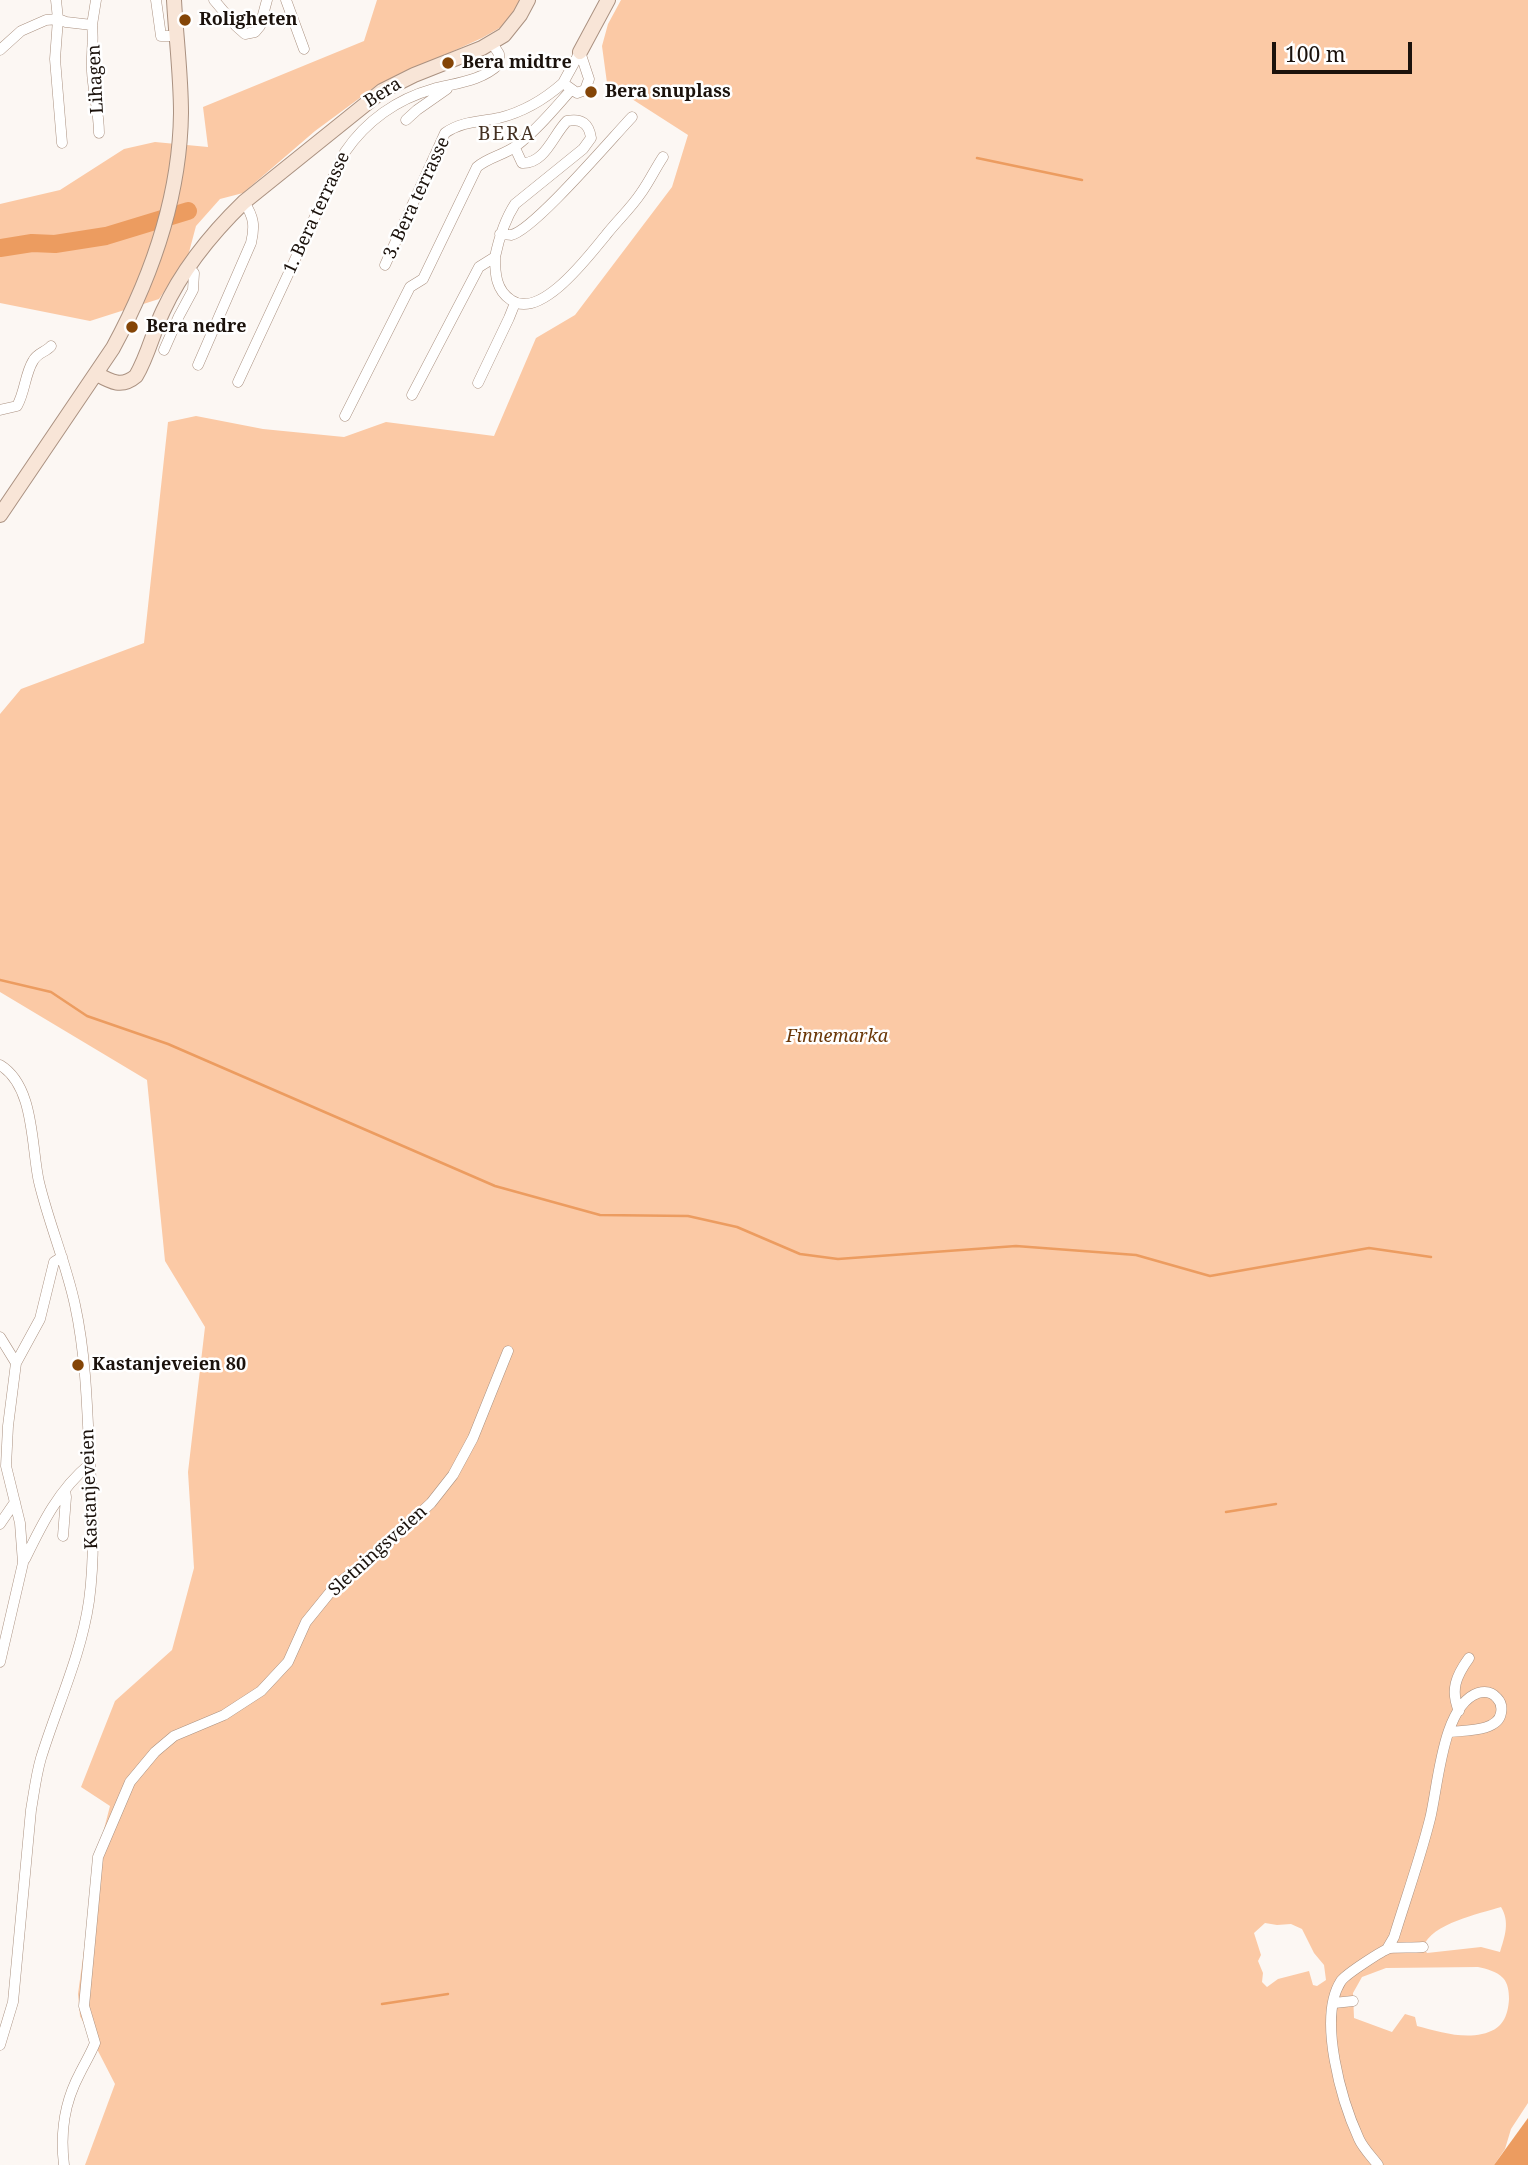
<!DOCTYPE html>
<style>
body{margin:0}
#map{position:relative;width:1528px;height:2165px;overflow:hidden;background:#fcf7f3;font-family:"Noto Serif",serif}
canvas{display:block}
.scale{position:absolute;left:1272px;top:42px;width:140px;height:32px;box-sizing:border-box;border:4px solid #1b120c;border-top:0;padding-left:9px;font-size:21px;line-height:24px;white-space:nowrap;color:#1b120c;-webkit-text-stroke:5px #fff;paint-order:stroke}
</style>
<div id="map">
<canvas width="1528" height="2165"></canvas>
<div class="scale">100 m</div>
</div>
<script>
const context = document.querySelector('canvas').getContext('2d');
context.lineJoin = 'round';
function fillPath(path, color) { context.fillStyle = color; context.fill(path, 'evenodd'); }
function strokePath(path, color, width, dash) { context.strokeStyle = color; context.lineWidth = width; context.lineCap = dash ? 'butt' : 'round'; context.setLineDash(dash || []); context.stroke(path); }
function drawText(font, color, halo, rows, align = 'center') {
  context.font = font + ' "Noto Serif",serif'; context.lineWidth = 5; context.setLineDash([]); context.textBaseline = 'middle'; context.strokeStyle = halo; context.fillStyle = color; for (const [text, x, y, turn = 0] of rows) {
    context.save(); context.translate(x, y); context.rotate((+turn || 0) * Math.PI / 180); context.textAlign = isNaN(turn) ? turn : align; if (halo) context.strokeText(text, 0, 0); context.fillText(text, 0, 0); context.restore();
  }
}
fillPath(new Path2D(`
 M377 0H522L503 26 482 38 376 86 315 131 243 193 220 199 196 226 188 256 159 299 90 321 0 303V204L60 190 124 149 155 142 208 147 203 107 364 41Z
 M621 0H1528V2103L1511 2129 1505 2149 1494 2165H85L115 2084 80 2016 78 1994 97 1856 110 1806 81 1787 115 1701 172 1650 194 1568 188 1472 205 1327 165 1261 147 1080 0 992V714L21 689 144 643 168 422 196 416 263 429 344 437 386 422 494 436 536 338 575 315 672 187 688 135 607 83 602 46 608 24ZM1501 1907C1510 1922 1505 1936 1500 1952L1481 1947 1427 1953 1423 1947C1432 1923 1479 1914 1501 1907ZM1265 1923 1277 1925 1291 1924 1302 1929 1314 1953 1324 1965 1326 1980 1317 1986 1313 1985 1309 1971 1278 1979 1267 1987 1262 1982 1263 1973 1258 1961 1261 1955 1254 1933ZM1478 1967C1487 1969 1496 1971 1503 1978 1508 1983 1509 1992 1509 1999 1508 2017 1502 2030 1482 2034 1461 2039 1437 2031 1417 2026L1415 2017 1405 2014 1392 2032 1354 2018 1353 1993 1362 1977 1386 1968Z`), '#fbc9a5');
fillPath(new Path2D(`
 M1528 2118V2165H1494Z`), '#ec9c60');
strokePath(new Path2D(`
 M977 158 1082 180
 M0 980 51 992 87 1016 168 1044 495 1186 600 1215 688 1216 737 1227 800 1254 838 1259 1016 1246 1136 1255 1210 1276 1369 1248 1431 1257
 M1226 1512 1276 1504
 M382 2004 448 1994`), '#ec9c60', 2.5);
strokePath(new Path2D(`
 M0 248 32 243 55 244 106 236 188 211`), '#ec9c60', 18);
const street = new Path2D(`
 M56 0 58 19 55 59 62 143
 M156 0 161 36H176
 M214 0 236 26 245 34 255 32 260 26 267 0
 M286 0 304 49
 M92 25 96 0
 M0 50 21 31 46 20 58 19 66 22 92 25C94 41 91 55 92 71 93 92 99 112 99 133
 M580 52 589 79 585 90 577 93 563 83Z
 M406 120 417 110 447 89
 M500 234C502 234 510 235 511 235 533 231 612 138 632 117
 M495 257C495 274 496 290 511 300 541 321 590 254 606 235 617 221 631 208 641 193 649 182 655 169 663 157
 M385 265 445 133C462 121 480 122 499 118 523 112 545 99 563 83
 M164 350 179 316 193 290 194 273 189 268
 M198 365 251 243C255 226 254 217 244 202
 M238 382 345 152C366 121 397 99 433 89 456 83 482 81 499 64V54L492 43
 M478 383 509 318 515 303
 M412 395 479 267 495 257C499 238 504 221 515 204L583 149 591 138C589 124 582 118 567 121 553 135 545 164 522 163L515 148
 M0 410 17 406C25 392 25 374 33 361 37 353 46 352 51 346
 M345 416 410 287 423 279 477 167C489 157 504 155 516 146 537 130 554 109 571 90
 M0 1065C35 1086 31 1147 39 1182 49 1224 66 1263 75 1305 85 1351 87 1400 89 1447 92 1499 96 1549 89 1601 81 1656 57 1706 41 1758 36 1775 34 1793 31 1810L13 2002 0 2045
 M0 1337 16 1363 8 1426 6 1466 20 1523 23 1563 0 1662
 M16 1363 40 1319 54 1262 62 1257
 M0 1524 15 1502
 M63 1536 66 1497 65 1490
 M25 1559C42 1524 59 1489 90 1464
 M1459 1711C1450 1690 1456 1676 1469 1658
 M1387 1949 1394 1937C1406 1898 1420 1859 1430 1819 1438 1788 1442 1705 1478 1693 1485 1691 1492 1692 1497 1698 1501 1702 1502 1708 1501 1713 1498 1732 1464 1730 1449 1732
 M1334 2003 1353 2001
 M64 2165C60 2132 64 2103 80 2073 85 2063 91 2053 95 2043L84 2006 98 1857 130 1782 155 1752 174 1736 224 1715 261 1691 288 1662 306 1622 336 1585 376 1554 431 1503 453 1475 473 1438 508 1351
 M1378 2165C1372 2157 1363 2148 1359 2139 1342 2102 1317 2018 1341 1981 1346 1974 1383 1950 1390 1948 1401 1947 1412 1948 1423 1947`);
const secondary = new Path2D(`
 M580 52 608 0
 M97 374C111 382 122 388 136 376 148 356 153 332 163 311 182 270 212 233 244 202L382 91 414 75 482 48 504 35 520 15 528 0
 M0 515 113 348C152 276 180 196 181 113 181 75 176 37 174 0`);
strokePath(street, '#aa9180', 11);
strokePath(secondary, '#aa9180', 16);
strokePath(street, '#fff', 10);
strokePath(secondary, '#f8e5d7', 14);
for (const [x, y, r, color] of [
 [185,20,7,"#844507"],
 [448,63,7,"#844507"],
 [591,92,7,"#844507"],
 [132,327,7,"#844507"],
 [78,1365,7,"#844507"]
]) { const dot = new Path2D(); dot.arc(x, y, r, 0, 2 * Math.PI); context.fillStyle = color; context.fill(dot); strokePath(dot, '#fff', 2.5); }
drawText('bold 18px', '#1b120c', '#fff', [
 ["Roligheten",199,20],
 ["Bera midtre",462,63],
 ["Bera snuplass",605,92],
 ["Bera nedre",146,327],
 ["Kastanjeveien 80",92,1365]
], 'left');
drawText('18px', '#1b120c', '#fff', [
 ["Lihagen",96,79,-93],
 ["Bera",383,93,-32],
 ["3. Bera terrasse",417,198,-65],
 ["1. Bera terrasse",317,213,-65],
 ["Kastanjeveien",90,1489,-92],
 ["Sletningsveien",378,1551,-42]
]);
drawText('italic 18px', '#6b3808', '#fff', [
 ["Finnemarka",837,1037]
]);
context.letterSpacing = '2px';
drawText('19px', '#443021', '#fff', [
 ["BERA",507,135]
]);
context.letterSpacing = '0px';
</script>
